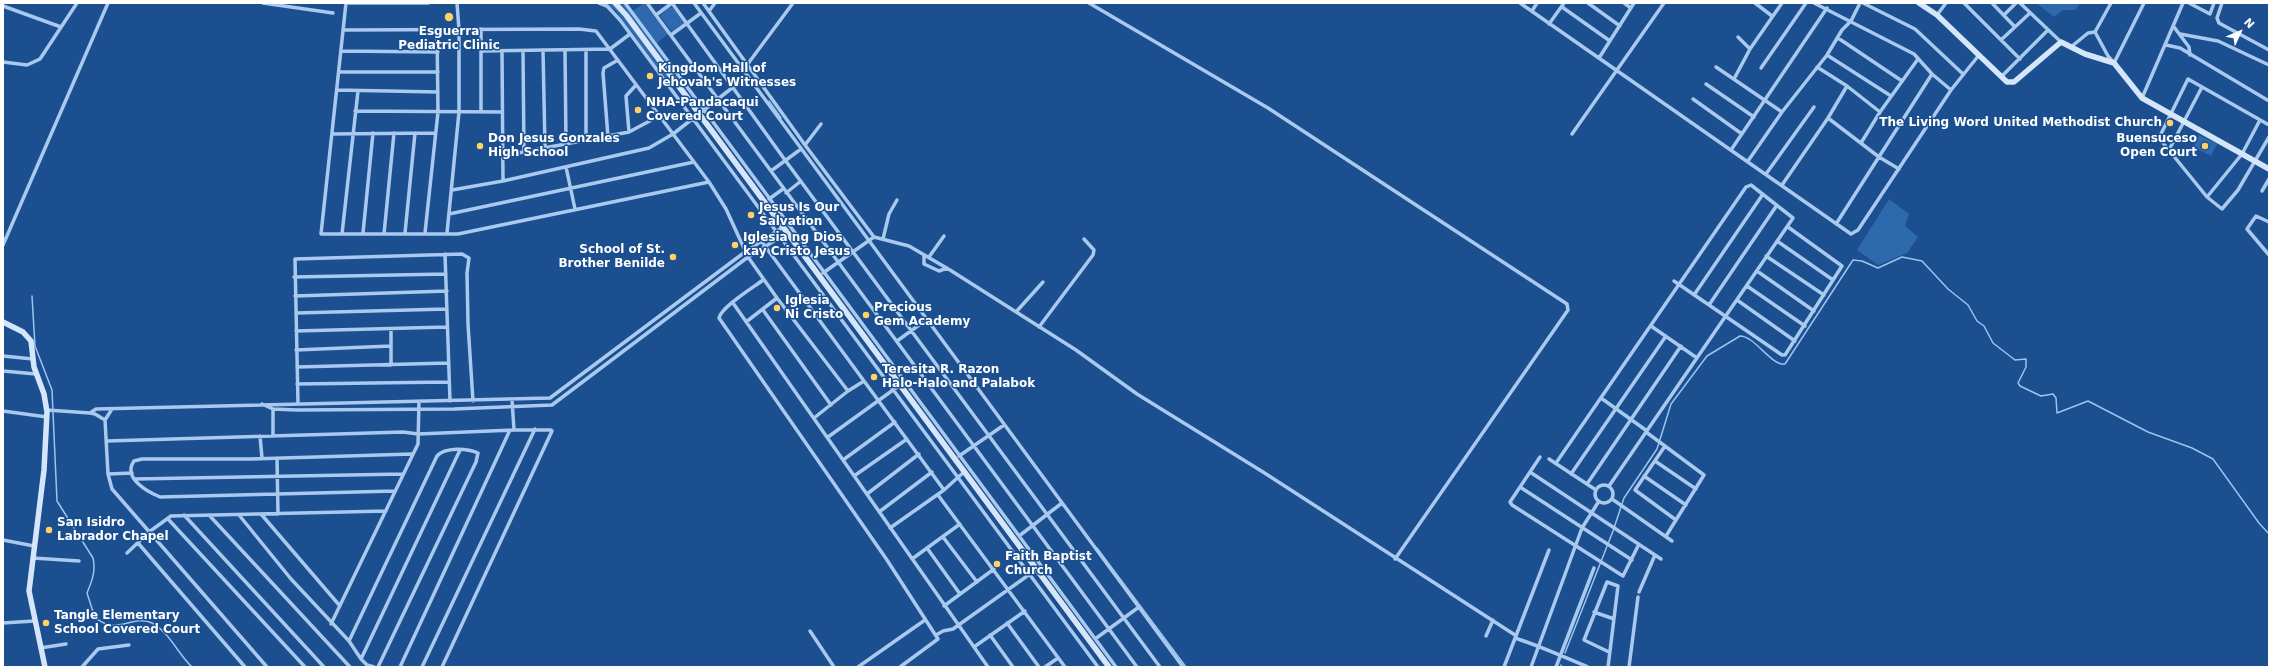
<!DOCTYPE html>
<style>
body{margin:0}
#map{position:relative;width:2272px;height:670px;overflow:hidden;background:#1b4f8f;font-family:"DejaVu Sans",sans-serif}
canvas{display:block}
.frame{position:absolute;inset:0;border:4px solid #fff;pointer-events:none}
.north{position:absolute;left:2220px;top:12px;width:40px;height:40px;-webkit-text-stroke:3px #1b4f8f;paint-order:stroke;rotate:46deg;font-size:11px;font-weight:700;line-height:16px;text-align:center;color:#fff}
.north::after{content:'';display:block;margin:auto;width:14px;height:18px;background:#fff;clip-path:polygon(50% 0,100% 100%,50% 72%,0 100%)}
</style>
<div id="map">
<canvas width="2272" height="670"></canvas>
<div class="frame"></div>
<div class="north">N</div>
</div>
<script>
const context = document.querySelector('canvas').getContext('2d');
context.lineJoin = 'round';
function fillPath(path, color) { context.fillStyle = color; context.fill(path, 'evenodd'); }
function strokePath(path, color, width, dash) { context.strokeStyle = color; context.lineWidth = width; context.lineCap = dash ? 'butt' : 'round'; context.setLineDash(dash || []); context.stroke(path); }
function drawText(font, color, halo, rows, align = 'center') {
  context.font = font + ' "DejaVu Sans",sans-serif'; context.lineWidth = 3; context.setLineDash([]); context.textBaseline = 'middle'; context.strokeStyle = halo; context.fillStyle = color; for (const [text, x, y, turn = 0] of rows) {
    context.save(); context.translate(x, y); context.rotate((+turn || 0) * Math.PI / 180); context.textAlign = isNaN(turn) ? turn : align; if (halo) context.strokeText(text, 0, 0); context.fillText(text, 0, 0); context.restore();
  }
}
fillPath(new Path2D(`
 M605 3H613L617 7 669 76 668 79 664 78 617 12Z
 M619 3H623L700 109H699Z
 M644 3 668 34 657 43 633 11Z
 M2036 3H2080L2076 10H2063L2054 17Z
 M669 7 673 8 684 23 672 32 660 16Z
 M2199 135 2217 144 2211 156 2193 147Z
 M1889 199 1909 214 1905 226 1918 237 1907 253 1878 265 1857 250Z`), '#2e69ad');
strokePath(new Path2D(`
 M769 101 781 118
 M32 296 35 346 52 390 57 501 93 558C96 571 92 581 87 593L95 618C99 620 104 624 109 625 122 628 137 616 152 623 170 633 178 654 192 667
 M1097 548 1186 667
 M1565 653 1613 531 1624 498 1657 449 1671 404 1707 356 1740 336C1755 336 1771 366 1785 364L1853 260 1862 261 1878 268 1902 257 1922 261 1948 289 1968 305 1977 321 1984 326 1993 343 2015 360 2026 359V367L2018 383 2020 386 2041 396 2053 394 2056 398 2057 413 2088 401 2148 432 2192 448 2213 459 2259 523 2269 534
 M1560 667 1561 665`), '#9cc4f0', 1.5);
strokePath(new Path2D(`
 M263 3 333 13
 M346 3 321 234H458L709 182
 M346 3H429
 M599 3 607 6 620 20 1098 667
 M625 3 1116 667
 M647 3 1137 667
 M672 3 785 160 1160 667
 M694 3 1183 667
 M703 3 805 145 874 237
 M1089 3 1268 108 1567 304 1568 310 1395 559
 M1520 3 1851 234 1858 230 1951 90 1979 55
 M1588 3 1620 26
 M1624 3 1631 8
 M1755 3 1772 16
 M1814 3 1914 54 1932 74 1951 90
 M1863 3 1915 29 1963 74
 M1964 3 2020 59
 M1992 3 2015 27
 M2020 3 2061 42
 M2189 3 2210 14 2214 3
 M2222 3 2217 18 2219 23 2269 50
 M3 6 61 27
 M1562 7 1610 41
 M709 11 715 3
 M1532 11 1537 3
 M656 15 672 3
 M1937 15 1946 3
 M2004 15 2016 3
 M1549 24 1564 3
 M2174 27 2189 47 2190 55
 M343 30 579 29 596 31 709 182 726 209 748 257 777 298 848 391
 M2095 32 2111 3
 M2180 34 2218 41 2269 65
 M671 35 701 13
 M1738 37 1750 49
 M1838 38 1902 81
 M2001 40 2030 13
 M2166 45 2180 48 2269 101
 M2071 47 2088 33 2095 32 2108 56 2114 63 2144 3
 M543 50 545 148
 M565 50 566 144
 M586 50V141
 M341 51 438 52
 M482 51 610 49 630 34
 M502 51 503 181
 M523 51 524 153
 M1827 55 1891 96
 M1599 58 1634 3
 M3 62 27 65 40 59 77 3
 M747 65 793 3
 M1716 67 1782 112
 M1817 67 1847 86 1880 112
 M1761 68 1806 3
 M339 72H438
 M2002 76 2048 30
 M1734 79 1750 49 1782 3
 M1706 84 1754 117
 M337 90 438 92
 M2142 98 2183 3
 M1693 99 1742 134
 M355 111 501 112
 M481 112V29
 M1828 118 1879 157 1899 169
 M2269 125 2188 79 2159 138 2207 197 2222 209 2238 190 2269 137
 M629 132 626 96 636 85
 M332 134 435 133
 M1572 134 1664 3
 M608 137 603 73 604 68 618 60
 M1861 143 1880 112 1918 59
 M805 145 821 124
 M1731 150 1827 8
 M2169 150 2202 87
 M502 156 629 132 659 116
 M1748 161 1782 112 1827 55 1842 30 1851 21 1860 3
 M566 167 575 209
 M771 171 801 149
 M1766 174 1814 107
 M1782 185 1828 118 1847 86
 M452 190 503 181 649 148 673 134 732 88 748 78
 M2262 191 2269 179
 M786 193 801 181
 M2207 197 2242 154 2260 120
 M769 199 783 189
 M449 214 694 162
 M2269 222 2256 216 2247 229 2269 255
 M1836 224 1932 74
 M363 233 373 133
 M405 233 415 133
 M425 233 438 112 437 30
 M447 233 459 112V30L457 3
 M342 234 358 91
 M384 234 394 133
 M883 239 889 214 897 200
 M1777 241 1833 280
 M762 242 944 490
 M3 245 108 3
 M445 254 450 401
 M924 255V264L939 271 947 268
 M1766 256 1824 295
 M929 257 944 236
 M1757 271 1814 311
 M823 273 874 237 909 246 950 270 1076 350 1137 394 1263 472 1515 635
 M294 277 446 274
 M763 280C754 287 721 307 719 318L887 560 938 639 900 667
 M1674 281 1782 355H1785L1842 266 1788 227
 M1747 286 1805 326
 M1694 295 1763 194
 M295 296 447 291
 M1737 300 1795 341
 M733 303 988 667
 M1709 305 1777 205
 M763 310 831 405
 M1016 312 1043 282
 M296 313 447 309
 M746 322 777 298
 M1651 326 1697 358
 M1039 327 1093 255 1094 250 1084 239
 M391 329V365
 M296 331 447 327
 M897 341 926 320
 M296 350 391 346
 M3 356 33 359
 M297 367 448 363
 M3 371 36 374
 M297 384 448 382
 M1601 398 1647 431
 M512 400 514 430
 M262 404 273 409 297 410 454 409 552 405 748 257 787 233
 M298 404 295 259 462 254 469 258 467 273 468 324 473 401
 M273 409V435
 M47 410 90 413 95 414 105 420 108 474 112 489 267 667
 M3 411 47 417
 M90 413 96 409 550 398 745 252 783 227
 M814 418 848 391 864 381
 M105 420 112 409
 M1646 432 1704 475 1666 536
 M260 436 262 458
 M828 437 900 385
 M107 441 403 432 418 434 514 430H551L552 431 442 667
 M1665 446 1635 490 1676 520
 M959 456 1004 425
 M1540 457 1510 502 1512 505 1623 576 1639 544
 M277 458 278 514
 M1549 459 1596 490
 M843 460 895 422
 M1655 461 1696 489
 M1556 463 1746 187 1751 185 1793 218 1609 486
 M1530 472 1661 559
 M108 474 132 473
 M1571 474 1666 336
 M854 476 907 439
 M1644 476 1686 505
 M135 479 403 474
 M1587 484 1681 346
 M1595 494a9 9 0 1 1 18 0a9 9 0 1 1-18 0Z
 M1520 487 1632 560
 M395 491 160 497C148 492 122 478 134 461L142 459H251L412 454
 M867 494 919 454
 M938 495 1065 667
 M1612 499 1672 541
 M879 512 932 472
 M261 514 340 606
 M184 515 324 667
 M209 515 350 667
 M239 515 291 579 349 641 361 659 367 665 374 667
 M168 519 305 667
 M890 528 944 490 964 472
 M1019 536 1062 503
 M943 537 977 582
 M3 540 34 546
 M138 543 245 667
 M927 548 960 594
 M127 553 149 532 171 516 386 511
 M33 558 79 561
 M912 559 960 524
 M1639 592 1655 555
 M944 606 994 569
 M1594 612 1614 619
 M3 623 34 621
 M1007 623 1039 667
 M331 624 418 444 419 401
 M810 631 834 667
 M936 635 943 631 953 629 1037 569
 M990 635 1013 667
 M1486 636 1493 620
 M1515 638C1540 646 1564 657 1588 667
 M1095 639 1139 607
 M349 641 437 456C445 447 467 448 478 453L476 462 378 667
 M974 647 1025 611
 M40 648 66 644
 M361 659 460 450
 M82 667 98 649 129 645
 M400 667 510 430
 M422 667 535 429
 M858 667 925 620
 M1045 667 1058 658
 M1504 667 1549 550
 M1531 667 1582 528 1599 501
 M1556 667 1594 568
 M1608 667 1618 586 1607 582 1584 640 1609 652
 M1629 667 1638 597`), '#a9c9ee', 3.5);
strokePath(new Path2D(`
 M615 3 626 15 1109 667
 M1919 3 1937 15 2007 82H2014L2061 42 2085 54 2114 63 2142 98 2269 169
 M3 322 23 332 31 341 34 367 44 394 47 412 44 470 29 591 45 667`), '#d6e6fa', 5.5);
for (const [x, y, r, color] of [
 [449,17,5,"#ffd166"],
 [650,76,4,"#ffd166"],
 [638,110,4,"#ffd166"],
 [2170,123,4,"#ffd166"],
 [480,146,4,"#ffd166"],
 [2205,146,4,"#ffd166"],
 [751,215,4,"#ffd166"],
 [735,245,4,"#ffd166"],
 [673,257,4,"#ffd166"],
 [777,308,4,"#ffd166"],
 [866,315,4,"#ffd166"],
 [874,377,4,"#ffd166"],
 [49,530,4,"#ffd166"],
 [997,564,4,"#ffd166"],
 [46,623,4,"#ffd166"]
]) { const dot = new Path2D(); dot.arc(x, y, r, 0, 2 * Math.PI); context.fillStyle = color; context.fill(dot); strokePath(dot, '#1b4f8f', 1.5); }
drawText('bold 12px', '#fff', '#1b4f8f', [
 ["Esguerra",449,32,"center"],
 ["Pediatric Clinic",449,46,"center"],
 ["Kingdom Hall of",658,69],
 ["Jehovah's Witnesses",658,83],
 ["NHA-Pandacaqui",646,103],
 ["Covered Court",646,117],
 ["The Living Word United Methodist Church",2162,123,"right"],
 ["Don Jesus Gonzales",488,139],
 ["High School",488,153],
 ["Buensuceso",2197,139,"right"],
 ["Open Court",2197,153,"right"],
 ["Jesus Is Our",759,208],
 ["Salvation",759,222],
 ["Iglesia ng Dios",743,238],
 ["kay Cristo Jesus",743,252],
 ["School of St.",665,250,"right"],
 ["Brother Benilde",665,264,"right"],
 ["Iglesia",785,301],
 ["Ni Cristo",785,315],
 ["Precious",874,308],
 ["Gem Academy",874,322],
 ["Teresita R. Razon",882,370],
 ["Halo-Halo and Palabok",882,384],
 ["San Isidro",57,523],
 ["Labrador Chapel",57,537],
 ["Faith Baptist",1005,557],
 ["Church",1005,571],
 ["Tangle Elementary",54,616],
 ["School Covered Court",54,630]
], 'left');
</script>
